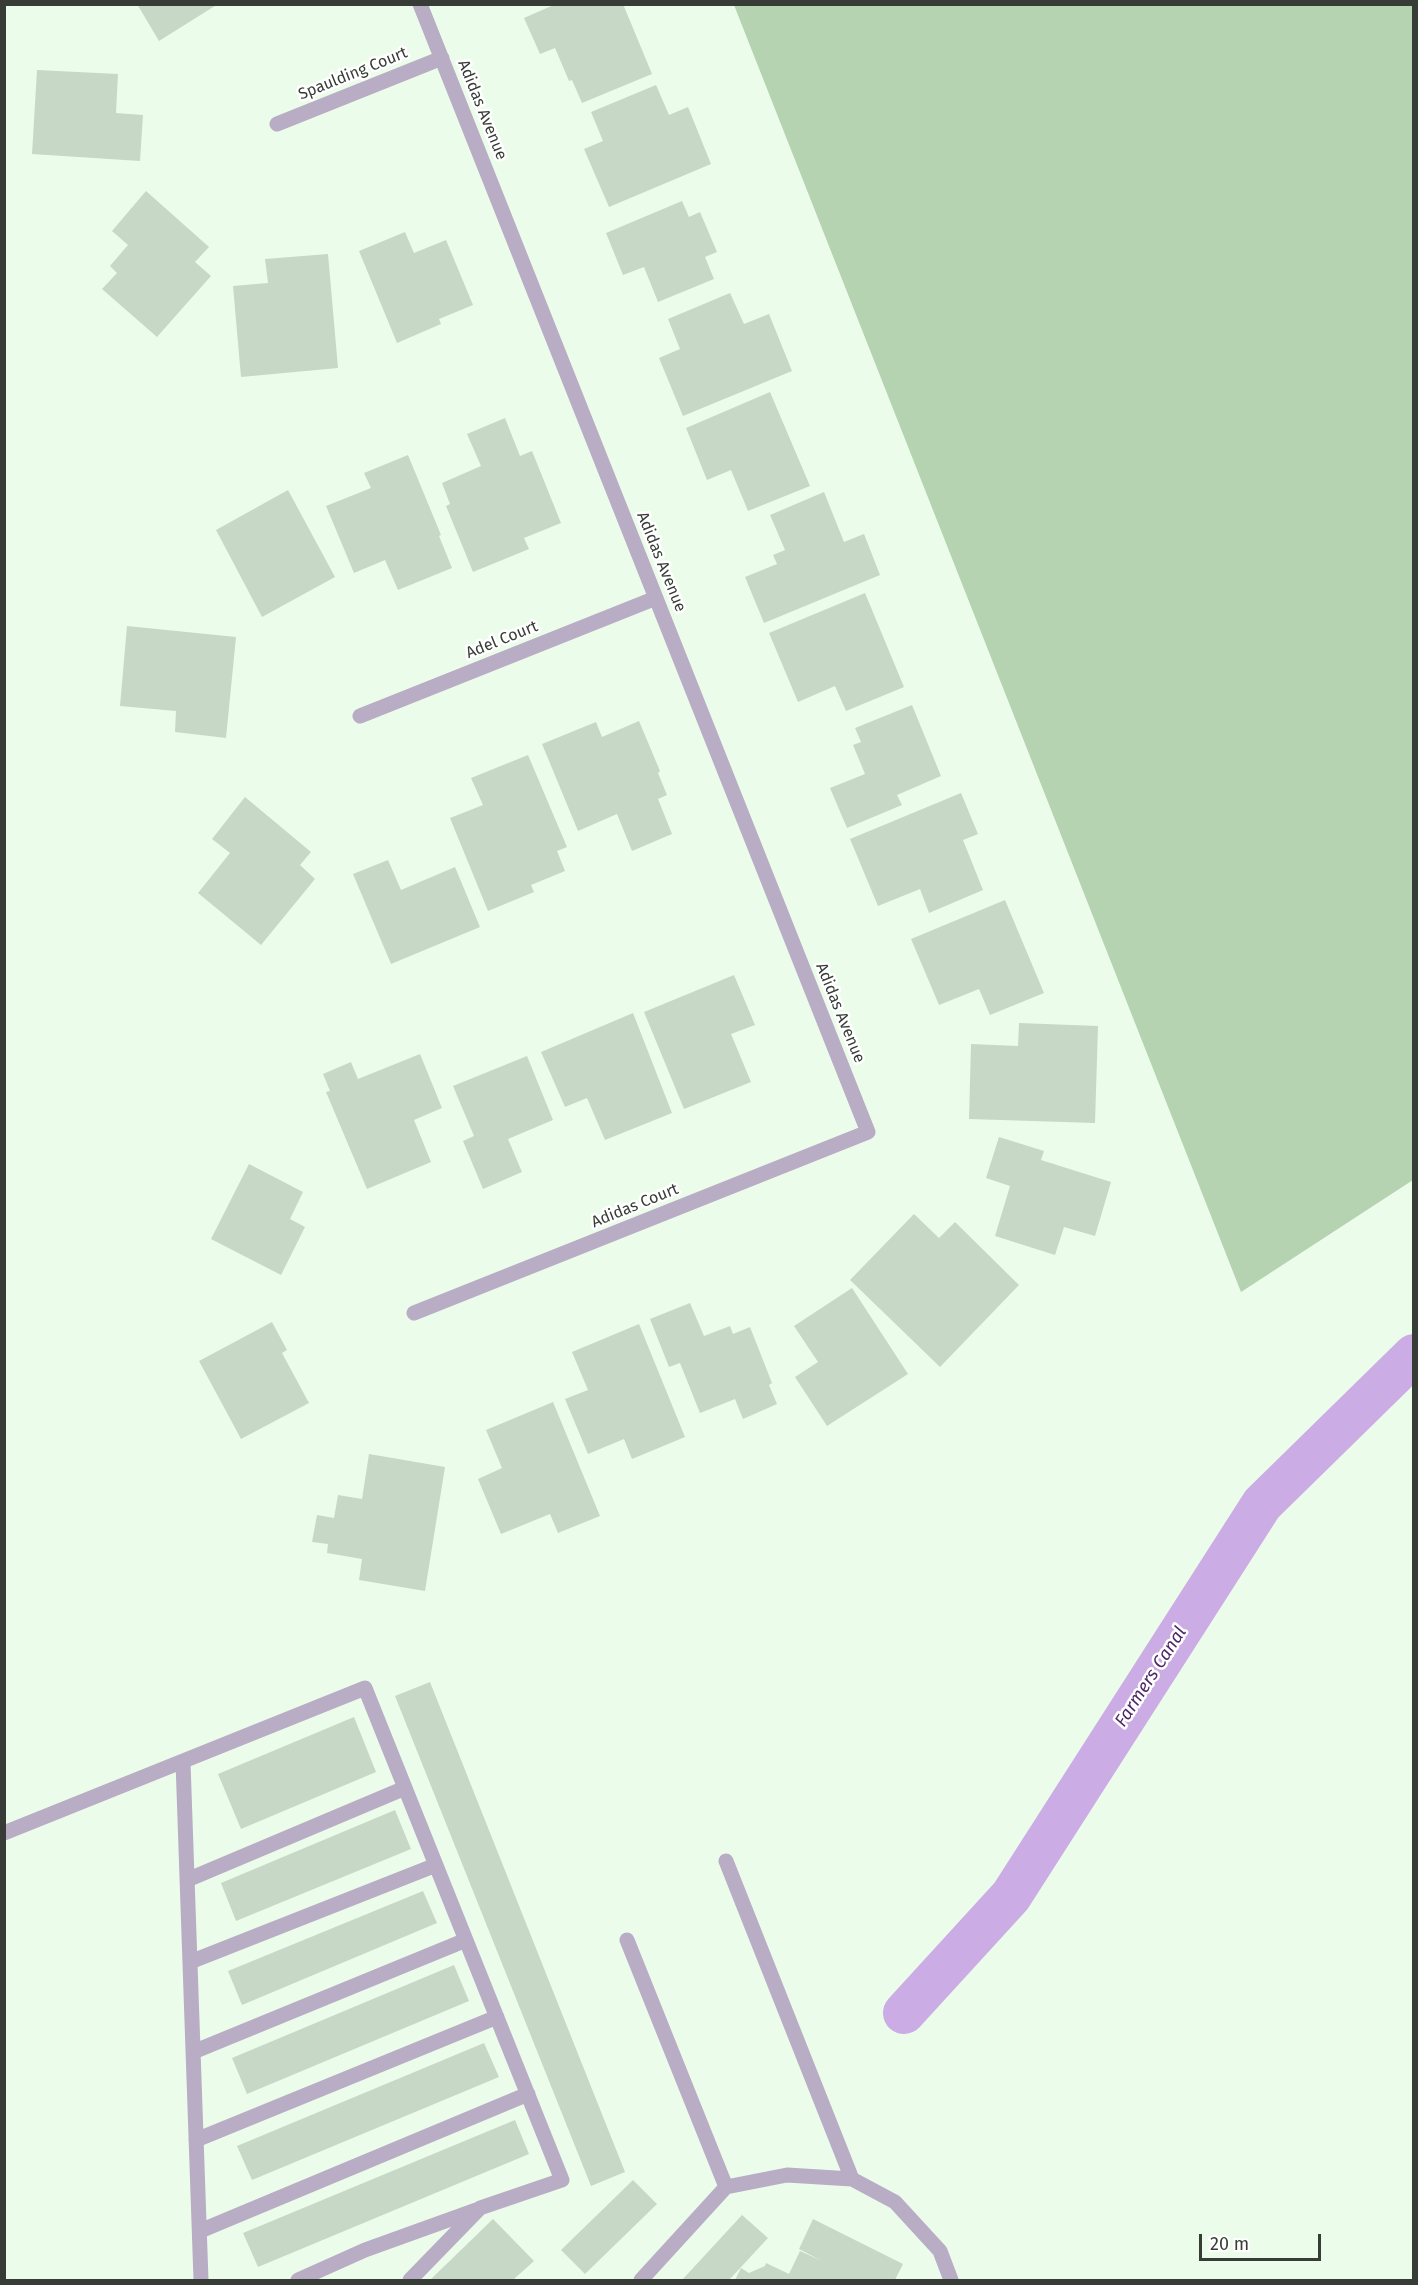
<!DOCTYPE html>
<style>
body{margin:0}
#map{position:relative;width:1418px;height:2285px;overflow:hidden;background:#ecfcea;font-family:"Fira Sans",sans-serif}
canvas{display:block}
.frame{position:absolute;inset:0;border:6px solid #373d36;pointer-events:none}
.scale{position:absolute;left:1199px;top:2234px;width:122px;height:27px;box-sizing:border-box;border:3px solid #373d36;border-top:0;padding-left:8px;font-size:18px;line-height:21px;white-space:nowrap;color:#373d36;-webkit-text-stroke:4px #fff;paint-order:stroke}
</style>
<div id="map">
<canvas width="1418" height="2285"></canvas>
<div class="frame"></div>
<div class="scale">20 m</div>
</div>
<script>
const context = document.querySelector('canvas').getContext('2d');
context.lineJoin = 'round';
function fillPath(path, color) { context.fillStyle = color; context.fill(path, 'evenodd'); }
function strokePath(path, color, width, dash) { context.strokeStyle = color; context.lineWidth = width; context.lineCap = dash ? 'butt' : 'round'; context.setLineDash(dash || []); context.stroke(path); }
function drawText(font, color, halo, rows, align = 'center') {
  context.font = font + ' "Fira Sans",sans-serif'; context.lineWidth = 5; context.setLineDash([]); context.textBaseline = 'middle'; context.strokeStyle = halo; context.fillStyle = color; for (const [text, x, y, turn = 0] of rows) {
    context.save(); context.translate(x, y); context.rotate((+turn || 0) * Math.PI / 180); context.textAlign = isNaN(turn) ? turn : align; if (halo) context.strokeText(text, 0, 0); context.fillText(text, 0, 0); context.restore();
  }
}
fillPath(new Path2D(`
 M734 5H1413V1180L1241 1292Z`), '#b5d2b1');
strokePath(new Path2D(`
 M904 2013 1011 1896 1262 1504 1414 1355`), '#cbace4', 42);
fillPath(new Path2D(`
 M137 4H218L159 41Z
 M556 4H623L652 74 582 103 572 80 569 81 555 48 540 54 524 18Z
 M37 70 118 74 116 113 143 115 140 161 32 154Z
 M656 85 669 115 688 107 711 164 609 207 584 149 603 141 591 112Z
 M146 191 209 247 195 262 211 276 157 337 102 289 117 273 110 266 128 245 112 231Z
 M682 201 689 217 700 212 717 252 705 257 714 279 658 302 644 267 623 275 606 233Z
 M405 232 414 253 446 240 473 305 439 319 441 324 397 343 359 251Z
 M328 254 338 368 241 377 233 286 268 283 265 259Z
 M730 293 744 324 769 314 792 371 683 416 659 358 680 349 668 319Z
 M770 392 810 486 748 511 731 470 707 480 686 428Z
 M505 418 520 456 532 451 561 523 524 538 529 549 473 572 446 506 450 504 442 483 481 466 467 434Z
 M408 455 441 535 439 536 452 568 398 590 385 560 354 573 326 506 371 488 364 473Z
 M288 490 335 577 262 617 216 530Z
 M824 492 844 542 864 534 880 575 764 623 745 577 777 564 773 555 785 550 770 515Z
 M865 593 904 687 846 711 835 686 798 702 769 633Z
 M127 626 236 637 226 738 175 732 176 711 120 706Z
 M912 705 941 776 897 795 902 805 847 828 830 788 865 774 853 745 861 742 855 728Z
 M639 721 660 771 658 773 667 795 658 799 672 834 632 851 617 814 578 831 542 744 596 722 602 737Z
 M528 755 567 847 557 851 565 871 531 885 534 892 488 911 450 818 483 805 471 778Z
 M961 793 978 834 963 840 983 890 929 913 920 889 878 906 850 839Z
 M245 797 311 852 300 865 315 879 261 945 198 893 230 853 212 839Z
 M388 860 401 890 455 867 480 927 391 964 353 874Z
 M1005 900 1044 993 990 1015 979 989 939 1005 911 939Z
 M734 975 755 1025 731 1034 751 1082 684 1109 644 1012Z
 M633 1013 672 1113 605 1140 587 1098 565 1107 541 1052Z
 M1019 1023 1098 1026 1095 1123 969 1119 971 1044 1018 1046Z
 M420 1054 442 1108 414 1120 431 1162 367 1189 326 1092 330 1091 323 1074 351 1062 358 1079Z
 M527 1056 553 1120 508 1139 522 1172 483 1189 463 1141 474 1136 453 1086Z
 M999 1137 1044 1151 1041 1160 1111 1182 1095 1236 1064 1227 1055 1255 995 1236 1010 1186 986 1178Z
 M249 1164 303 1192 290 1219 305 1227 281 1275 211 1239Z
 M914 1214 939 1238 955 1222 1019 1285 940 1367 850 1280Z
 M852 1288 908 1374 827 1426 795 1377 818 1362 794 1326Z
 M690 1303 704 1336 730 1326 733 1334 750 1327 772 1383 769 1385 777 1404 743 1419 735 1399 700 1413 680 1363 669 1367 650 1319Z
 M272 1322 287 1350 282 1353 309 1403 241 1439 199 1361Z
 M639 1324 685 1437 632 1459 624 1439 588 1454 565 1399 588 1390 572 1352Z
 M553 1402 600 1516 558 1533 550 1514 501 1534 478 1479 502 1468 486 1430Z
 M369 1454 445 1467 425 1591 359 1580 362 1559 327 1553 328 1544 312 1542 317 1515 334 1518 338 1495 362 1499Z
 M430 1682 625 2172 591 2186 395 1696Z
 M354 1717 376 1772 241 1829 218 1774Z
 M395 1810 411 1849 236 1921 221 1883Z
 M423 1891 437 1923 242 2005 228 1971Z
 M454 1965 469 2001 247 2094 232 2058Z
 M484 2043 499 2077 252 2180 237 2146Z
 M515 2120 529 2154 258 2267 243 2233Z
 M633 2180 657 2204 585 2274 561 2250Z
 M742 2215 768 2238 729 2280H682Z
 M493 2219 534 2261 513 2280H430Z
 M813 2219 903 2264 895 2280H735L741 2268 749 2273 765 2266 766 2263 789 2274 800 2251 822 2261 799 2249Z`), '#c8d8c6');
strokePath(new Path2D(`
 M183 1762 201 2280
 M4 1833 365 1688 562 2180 480 2208 410 2280
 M726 1861 852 2179
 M187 1880 405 1788
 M627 1940 726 2187
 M190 1962 436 1865
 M193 2052 466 1940
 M196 2140 497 2017
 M200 2231 528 2094
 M298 2280 365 2250 476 2210
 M641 2280 726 2187 787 2175 852 2179 895 2202 940 2251 951 2280`), '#b9acc5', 15);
strokePath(new Path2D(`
 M277 124 442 58
 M360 716 656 598
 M414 1313 868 1132 420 4`), '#b9acc5', 15);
drawText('16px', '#373d36', '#fff', [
 ["Spaulding Court",353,74,-22],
 ["Adidas Avenue",482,110,68],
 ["Adidas Avenue",661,562,68],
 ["Adel Court",502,640,-22],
 ["Adidas Avenue",840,1013,68],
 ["Adidas Court",635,1206,-22]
]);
drawText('italic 18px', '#4f2869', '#fff', [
 ["Farmers Canal",1151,1677,-57]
]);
</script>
